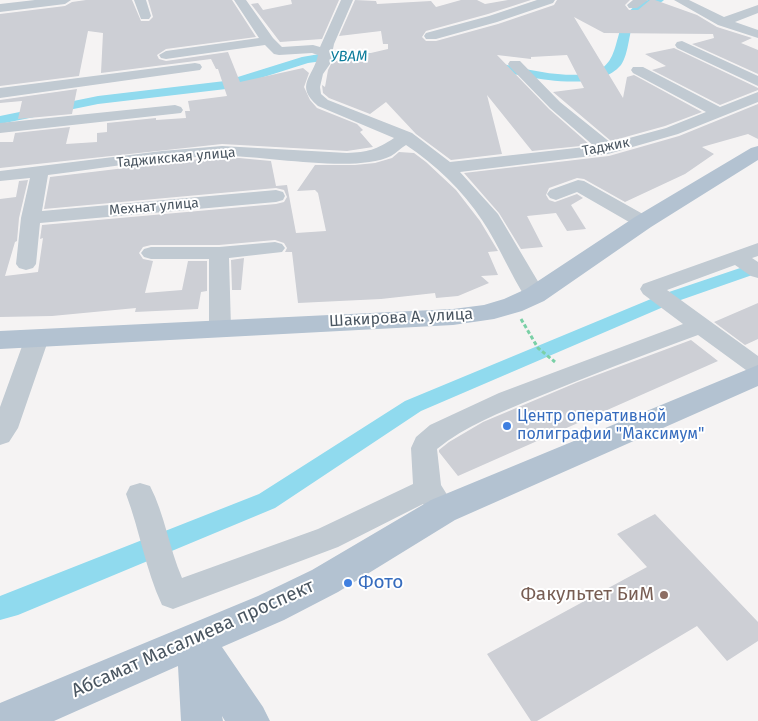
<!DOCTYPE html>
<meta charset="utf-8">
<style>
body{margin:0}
canvas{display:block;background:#f5f3f3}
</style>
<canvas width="758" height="721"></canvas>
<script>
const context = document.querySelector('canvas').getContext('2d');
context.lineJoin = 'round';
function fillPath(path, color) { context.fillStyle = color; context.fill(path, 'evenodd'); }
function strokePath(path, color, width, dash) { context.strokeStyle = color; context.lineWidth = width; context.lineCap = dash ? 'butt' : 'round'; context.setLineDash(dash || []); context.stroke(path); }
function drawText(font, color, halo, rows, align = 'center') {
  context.font = font + ' "Fira Sans",sans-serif'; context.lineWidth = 4; context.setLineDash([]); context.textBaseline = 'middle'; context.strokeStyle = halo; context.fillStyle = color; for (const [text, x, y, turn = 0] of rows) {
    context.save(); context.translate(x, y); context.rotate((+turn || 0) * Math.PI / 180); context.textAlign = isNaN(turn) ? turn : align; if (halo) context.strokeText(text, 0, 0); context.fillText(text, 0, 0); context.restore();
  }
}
fillPath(new Path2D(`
 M648 0H664C657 7 641 6 635 17 629 30 629 54 621 65 595 97 518 74 484 68L478 64 484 60C516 66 563 81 594 72 628 62 607 11 648 0Z
 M337 51 385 54 391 58 385 62 337 59 308 63 226 89 98 104 0 124V116L98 96 225 81 302 57Z
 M758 262V273L675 302 421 411 275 508 18 615 0 620V596L259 494 405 401 663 294Z`), '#90daee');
fillPath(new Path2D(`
 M86 0H132L141 21H149L153 17 148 0H232L256 37 166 49 157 55 159 59 166 61 228 52 240 82 303 68 309 73 304 87 310 100 317 108 357 124 363 130 360 132 373 147 347 151 222 144 0 168V142H13L15 133 70 127 66 144 97 142V133L107 132V123L156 118V120L186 118 185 111H190L188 101 227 96 218 69H216L211 59 101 73 103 33 88 31 79 76 0 86V14L65 6 72 2Z
 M291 0H339L322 39 280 42 251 4 258 3 263 10 292 4Z
 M355 0 376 1 377 4 431 1 436 7 461 0H477L485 4 508 0H531L488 14 426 31 422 37 426 41H436L498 24 554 5 557 0H630L625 5 629 10H638L650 0H655L697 15 717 27 752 38 741 43 758 50V74L692 44 714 38 713 34 604 33 574 17 623 98 627 77 634 75 702 112 665 126 611 141 553 92 584 88 567 55 531 57V59L497 55 549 109 590 145 532 151 487 95 502 154 451 160 416 134 386 102 370 114 329 98 323 93 322 85 325 87 328 70 332 62 388 49V44H383L381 31 339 36Z
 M674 48 758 88V90L720 105 652 70 666 66 645 54Z
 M77 89 72 114 18 119 22 101 0 103V100Z
 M758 104V139L748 134 702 147 714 154 685 174 625 202 584 179 577 178 549 188 546 195 549 200 555 202 577 194 583 198 571 205 586 229 567 231 556 213 527 216 543 247 521 249 499 213 464 173 609 156 679 136Z
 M399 152 414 153 426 162 456 190 480 221 498 251 488 252 498 275 481 276 489 283 458 296 436 298 435 293 381 299 298 303 292 252H285L287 248 284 243 275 240 219 245H151L143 247 139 253 143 259 153 261 145 293 182 290 188 261H207V291L201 292 198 309 135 312 136 308 52 316 0 317V199L16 197 19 181 28 180 19 218 17 241 15 242 5 276 38 272 43 238 40 239 42 225 276 204 284 202 287 197 284 190 276 188 44 209 50 177 200 159 239 158 271 161 276 186 287 185 296 233 326 231 318 193 315 190 297 191 315 165H355L375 163 392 158Z
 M244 258 241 290H232L231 260Z
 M758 303V339L745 345 714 322Z
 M691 340 718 361 458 476 439 452V450L449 442 483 422 578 382Z
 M655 514 758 622V641L727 661 697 626 537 721H531L487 654 647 567 617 534Z`), '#cdcfd5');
strokePath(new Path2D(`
 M521 319 538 348 555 362`), '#7ad0a6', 3, [4, 2.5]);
fillPath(new Path2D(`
 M35 0H71L65 4 0 12V4Z
 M134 0H146L151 16 149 19H141Z
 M234 0H246L273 38 282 47 313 45 320 47 341 0H353L334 44 330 64 323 74 320 87 321 94 328 100 412 133 450 162 594 146 550 108 510 67 508 64 510 61H520L560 102 611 143 666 128 706 112 633 73 631 70 633 67H643L720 107 758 92V102L678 134 608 154 460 172 498 214 546 295 543 300 535 302 527 300C510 274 499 245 482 220 463 191 435 164 406 145 401 148 396 153 391 156 354 174 265 155 221 156 164 157 105 168 48 175L42 211 276 190 283 192 285 196 283 200 276 202 40 223 36 264 33 268 26 270 19 268 16 264 21 218 30 178 0 181V171L162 151 222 146 347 153C368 152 376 150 394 138L318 106C294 85 313 78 318 55L312 53 279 55 274 54 265 45 166 59 161 58 159 55 166 51 259 38Z
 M537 0H555L553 3 497 22 436 39H426L424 36 426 33 489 16Z
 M633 0H648L637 8H629L627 5Z
 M674 0H689L724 17 758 5V13L735 22 758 30V38L718 25Z
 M682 41 758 76V86L677 48 675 45 677 42Z
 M195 63 200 64 202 67 200 70 0 98V88Z
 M175 105 181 107 183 110 181 113 0 133V123Z
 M578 180 584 181 650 218 653 222 650 226 643 228 636 226 577 192 556 200 550 198 547 194 550 190Z
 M275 242 282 244 285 248 282 252 229 258 231 328 228 333 220 335 212 333 209 328V259H151L144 257 141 253 144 249 151 247H219Z
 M758 243V256L752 258 758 262V278L751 276 735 265 667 290 758 356V375L750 373 698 335C643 355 588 376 535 398 501 412 465 426 437 449L441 485 451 501 447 509C437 512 430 513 423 504L338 547 173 609 162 605C145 568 140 531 126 494L130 486 140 483 150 486C165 515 169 548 182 578L318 529 413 484 411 448 416 437 430 425 499 393 683 324 643 294 640 289 643 284Z
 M37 330 45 333 49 338 18 428 9 442 0 445V407L25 338 29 333Z`), '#c1cad2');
fillPath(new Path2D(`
 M758 146V160L651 227 544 301 522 311 494 319 453 325 0 349V331L453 309 484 305 504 299 526 289 635 217 751 148Z
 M758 365V386L455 520 338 592 284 620 222 647 263 707 270 721H225L222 716 223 721H181L178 666 54 721H0V703L258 596 312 570 431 500Z`), '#b3c2d1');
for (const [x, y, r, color] of [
 [507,426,5,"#3f7fe0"],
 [348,583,5,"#3f7fe0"],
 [664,595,5,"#8d6e63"]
]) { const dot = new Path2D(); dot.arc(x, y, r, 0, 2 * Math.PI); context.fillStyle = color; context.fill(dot); strokePath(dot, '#fff', 2); }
drawText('14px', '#4a5661', '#fff', [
 ["Таджик",606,147,-11],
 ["Таджикская улица",176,158,-5],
 ["Мехнат улица",154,207,-5]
]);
drawText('italic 15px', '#0c7c9b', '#fff', [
 ["УВАМ",349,57,-1]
]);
drawText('16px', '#4a5661', '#fff', [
 ["Шакирова А. улица",401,318,-3]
]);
drawText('16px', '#366cbe', '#fff', [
 ["Центр оперативной",517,417],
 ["полиграфии \"Максимум\"",517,435]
], 'left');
drawText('19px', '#366cbe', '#fff', [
 ["Фото",358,583]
], 'left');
drawText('19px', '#785e54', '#fff', [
 ["Факультет БиМ",654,595]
], 'right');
drawText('19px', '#4a5661', '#fff', [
 ["Абсамат Масалиева проспект",193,639,-24]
]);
</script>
